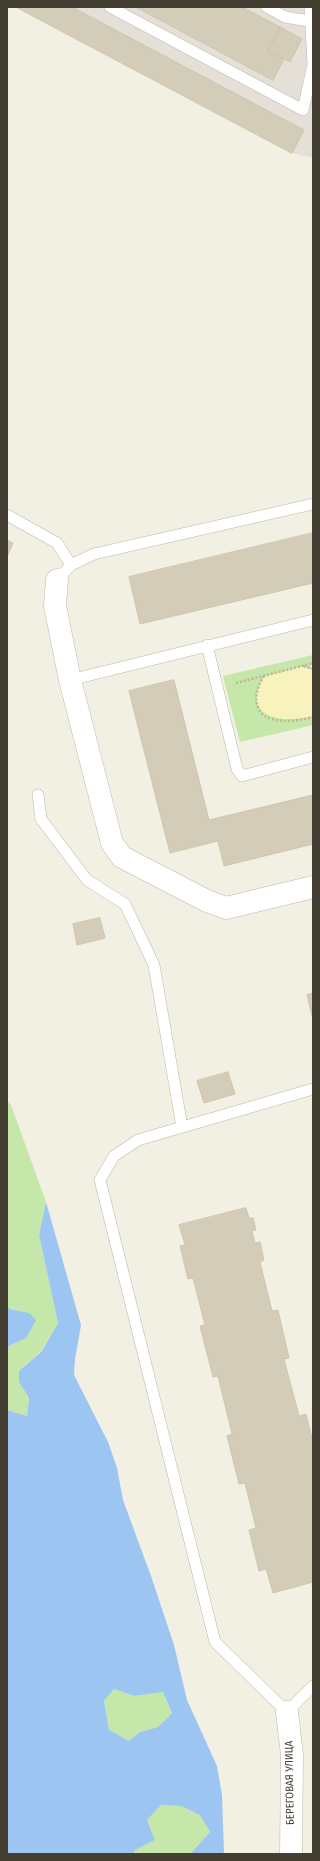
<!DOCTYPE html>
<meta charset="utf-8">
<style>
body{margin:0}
#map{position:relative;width:320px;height:1861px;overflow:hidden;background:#f2efe3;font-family:"Fira Sans Condensed",sans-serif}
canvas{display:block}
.frame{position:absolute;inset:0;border:8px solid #443f33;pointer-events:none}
</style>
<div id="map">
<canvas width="320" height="1861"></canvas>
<div class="frame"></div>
</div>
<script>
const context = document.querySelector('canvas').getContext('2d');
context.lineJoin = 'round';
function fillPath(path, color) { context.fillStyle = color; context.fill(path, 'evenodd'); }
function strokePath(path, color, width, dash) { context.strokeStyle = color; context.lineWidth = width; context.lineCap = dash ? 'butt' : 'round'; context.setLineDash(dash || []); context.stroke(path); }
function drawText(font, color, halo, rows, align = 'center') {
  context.font = font + ' "Fira Sans Condensed",sans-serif'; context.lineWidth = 3; context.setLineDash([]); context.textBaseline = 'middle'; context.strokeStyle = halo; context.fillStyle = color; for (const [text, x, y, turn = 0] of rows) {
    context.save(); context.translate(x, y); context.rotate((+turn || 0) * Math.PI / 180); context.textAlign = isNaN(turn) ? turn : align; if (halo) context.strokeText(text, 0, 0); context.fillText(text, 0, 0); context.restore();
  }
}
fillPath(new Path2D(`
 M16 7H313V158L292 153Z`), '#e4e0d8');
fillPath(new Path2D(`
 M313 655V665L309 666 313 668V670L302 667 264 677 282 719 313 716V725L240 742 223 676Z
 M7 1100 11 1105 46 1202 39 1235 58 1323 40 1352 19 1371V1382L29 1398 27 1416 7 1410V1347L26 1338 29 1313 10 1309 7 1306Z
 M114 1689 134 1696 163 1692 172 1713 158 1727 140 1732 129 1741 109 1731 104 1701Z
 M160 1805 181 1806 201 1815 210 1832 190 1854H133L135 1850 155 1840 147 1820Z`), '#c5e7aa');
fillPath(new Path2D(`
 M302 667 313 670V716C283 724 239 718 264 677Z`), '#f8f3bd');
fillPath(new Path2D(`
 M46 1202 81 1325 75 1359 74 1375 108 1442 117 1468 123 1500 151 1576 174 1645 187 1700 217 1766 222 1795 224 1854H190L210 1832 200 1815 181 1806 161 1805 147 1820 155 1840 135 1850 133 1854H7V1410L27 1416 29 1398 19 1382V1371L41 1352 58 1323 39 1235ZM114 1689 134 1696 163 1692 172 1713 158 1727 140 1732 129 1741 109 1730 104 1701Z
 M7 1306 10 1309 29 1313 36 1320 26 1338 7 1347Z`), '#9dc5f1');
const building = new Path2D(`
 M16 7H72L304 130 292 153Z
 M136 7H242L280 27 268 51 284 59 273 80Z
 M280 27 302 39 290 62 268 51Z
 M313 533V583L140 624 129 577Z
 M7 540 13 543 7 557Z
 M174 680 209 820 313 795V844L224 866 218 841 170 853 129 691Z
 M100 918 105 938 77 945 73 924Z
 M313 993V1015L312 1016 307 995Z
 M228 1072 235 1094 204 1103 197 1081Z
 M246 1208 249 1218H253L256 1230 252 1231 255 1243 260 1242 264 1260 260 1262 272 1311 278 1310 289 1358 284 1359 299 1416 306 1414 313 1442V1582L273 1593 266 1569 259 1571 249 1530 256 1528 245 1483 239 1484 227 1436 232 1434 218 1376 213 1377 200 1326 205 1325 193 1278 188 1279 180 1246 185 1245 179 1225Z`);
fillPath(building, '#d3ccb8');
strokePath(building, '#cec5ab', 1);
const lane = new Path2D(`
 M110 7 303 110 313 65
 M267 7 285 17 309 21
 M310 7 313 64
 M7 515 57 543 71 565
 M57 580 71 565 94 554 313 504
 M207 645 237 769 242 776 313 757
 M70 680 313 620
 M38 795 41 819 87 880 125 904 154 965 182 1127
 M313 1089 138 1140 114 1156 100 1180 215 1642 287 1712 313 1686`);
const street = new Path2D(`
 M57 580 55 606 70 680 112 843 122 857 207 901 226 908 313 887
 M287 1712 292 1755 291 1854`);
strokePath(lane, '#bdb8a6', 12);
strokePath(street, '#bdb8a6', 23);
strokePath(new Path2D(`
 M304 666 313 669
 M264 676C254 690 251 713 272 719 284 723 302 720 313 717
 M236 683 313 663`), '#bfb697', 2.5, [2, 2]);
strokePath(lane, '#fff', 11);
strokePath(street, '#fff', 22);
drawText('11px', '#443f33', '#fff', [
 ["БЕРЕГОВАЯ УЛИЦА",290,1783,-91]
]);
</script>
